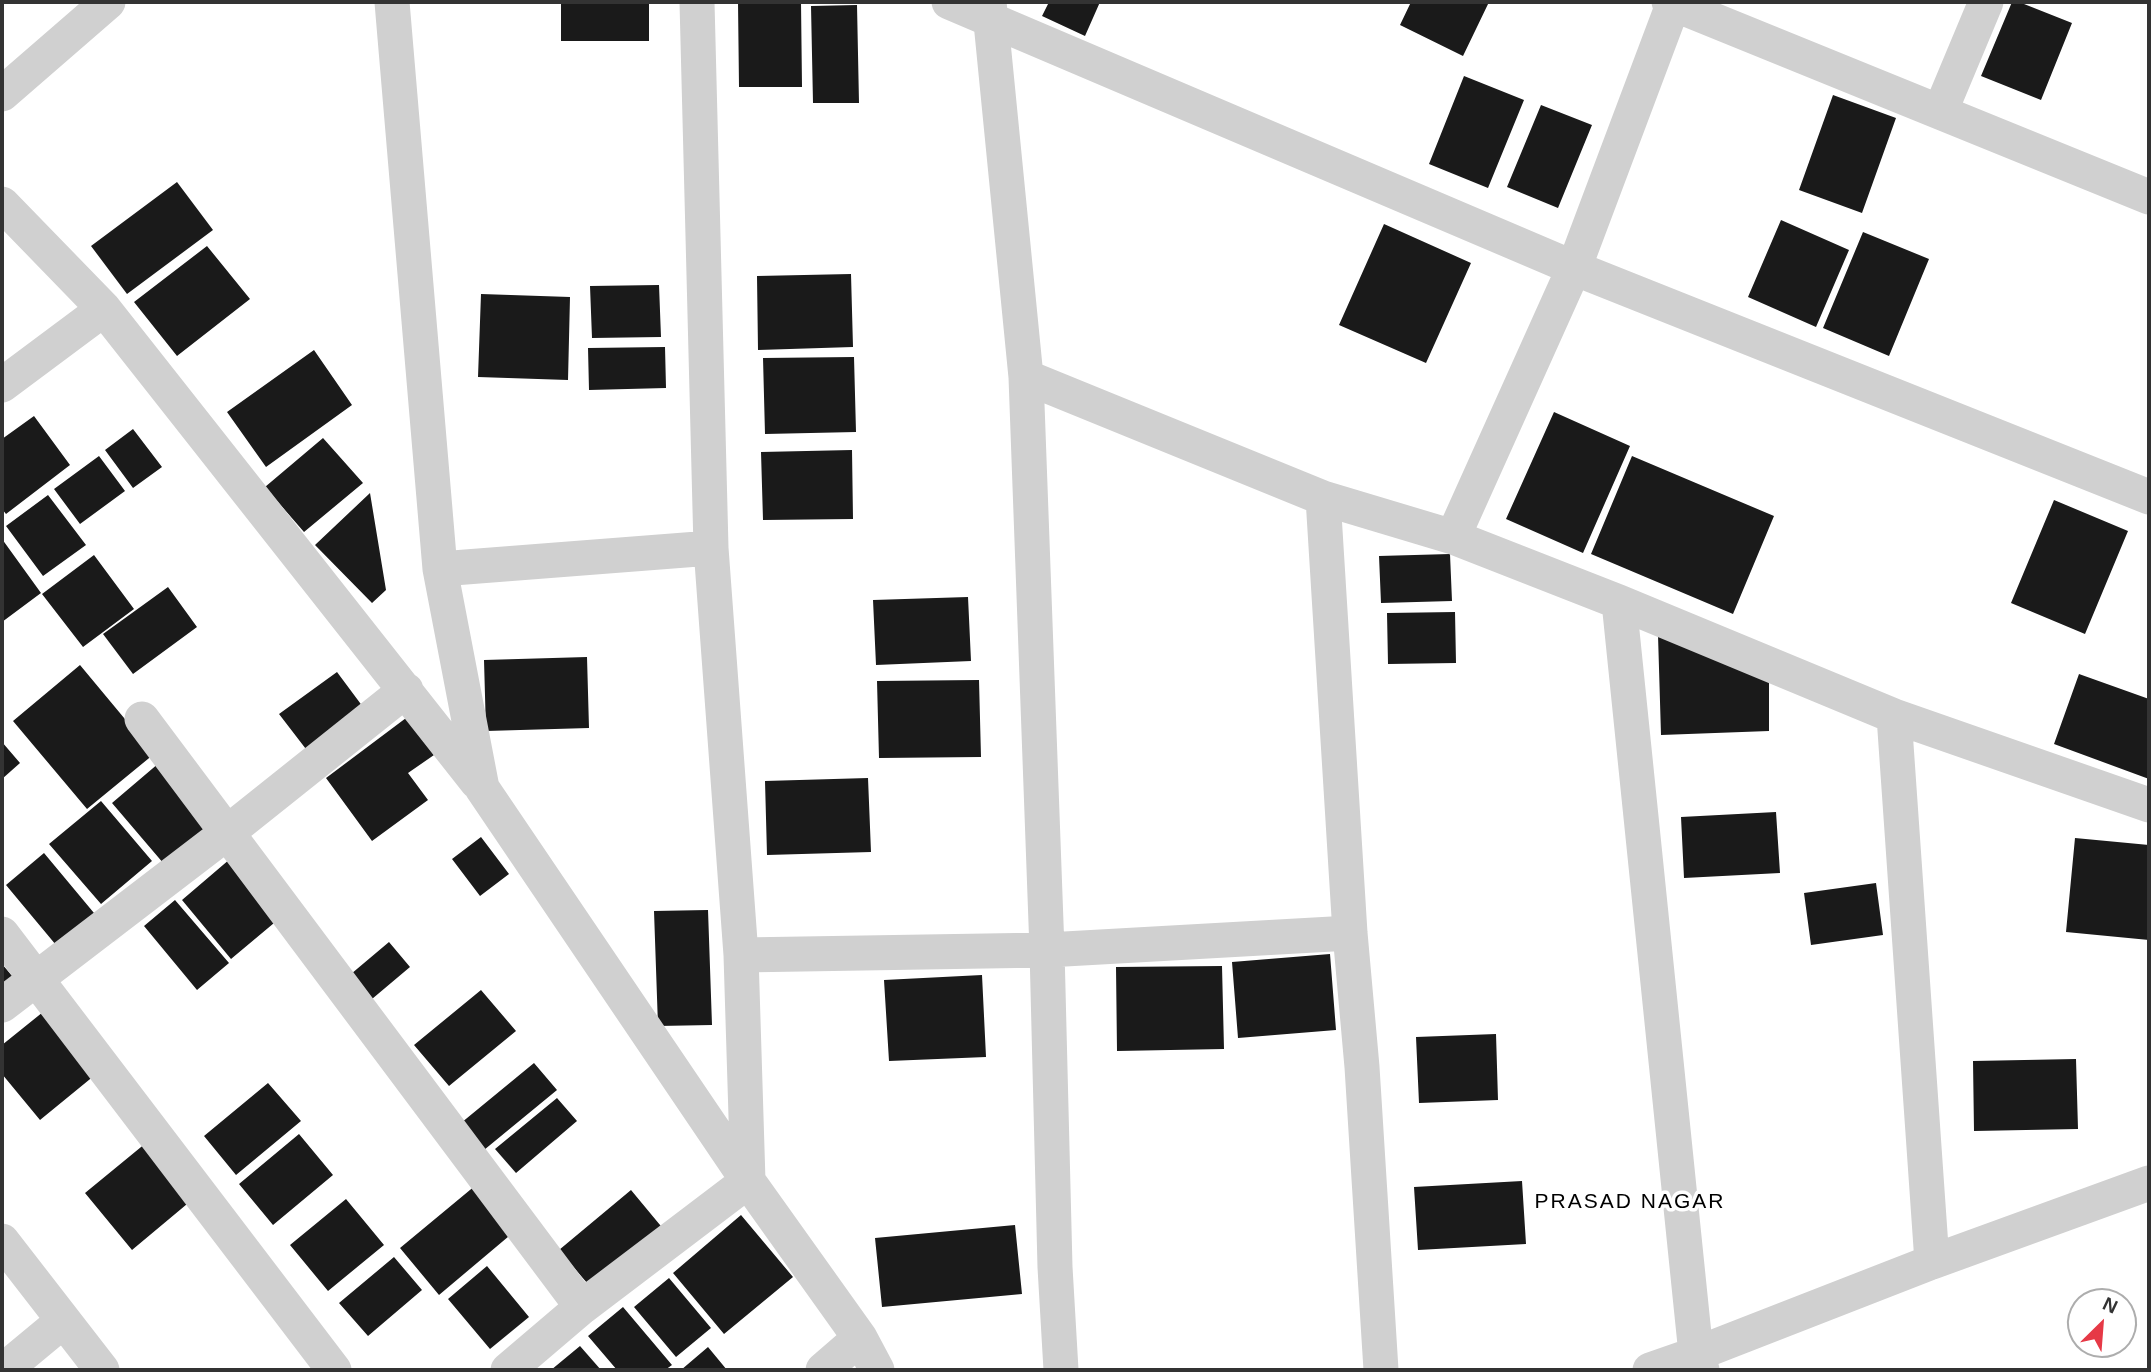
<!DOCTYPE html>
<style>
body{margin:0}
#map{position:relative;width:2151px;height:1372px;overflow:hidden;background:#fff;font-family:Helvetica,sans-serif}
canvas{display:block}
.frame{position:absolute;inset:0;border:4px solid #333;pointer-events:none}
.north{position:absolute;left:2067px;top:1288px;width:70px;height:70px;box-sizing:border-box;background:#fff;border:2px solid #adadad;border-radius:50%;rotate:25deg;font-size:19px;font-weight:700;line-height:28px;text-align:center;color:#333}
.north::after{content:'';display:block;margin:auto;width:24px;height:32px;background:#e63946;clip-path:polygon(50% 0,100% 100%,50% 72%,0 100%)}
</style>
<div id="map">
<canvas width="2151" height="1372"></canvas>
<div class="frame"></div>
<div class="north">N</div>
</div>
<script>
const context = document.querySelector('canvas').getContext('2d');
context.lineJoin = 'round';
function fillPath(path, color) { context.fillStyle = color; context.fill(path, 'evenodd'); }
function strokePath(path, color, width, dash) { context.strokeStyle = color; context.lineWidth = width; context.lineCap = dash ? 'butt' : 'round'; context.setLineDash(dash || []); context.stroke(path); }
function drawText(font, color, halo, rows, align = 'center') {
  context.font = font + ' Helvetica,sans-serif'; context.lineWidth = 7; context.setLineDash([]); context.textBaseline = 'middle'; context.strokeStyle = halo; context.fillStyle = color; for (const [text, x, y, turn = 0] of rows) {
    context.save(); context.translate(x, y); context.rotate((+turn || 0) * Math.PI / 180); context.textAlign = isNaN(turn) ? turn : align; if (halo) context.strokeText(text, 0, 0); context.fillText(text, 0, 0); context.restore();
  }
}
fillPath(new Path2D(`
 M561 2H649V41H561Z
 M738 2H801L802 87H739Z
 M1049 2H1100L1085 36 1042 16Z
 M1411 2H1489L1463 56 1400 25Z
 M2012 2H2019L2072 23 2041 100 1981 76Z
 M857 5 859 103H813L811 6Z
 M1464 76 1524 100 1488 188 1429 164Z
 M1833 95 1896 118 1862 213 1799 190Z
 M1541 105 1592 125 1558 208 1507 187Z
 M177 182 213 230 127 294 91 246Z
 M1781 220 1849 250 1816 327 1748 297Z
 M1384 224 1471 263 1426 363 1339 325Z
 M1863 232 1929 259 1889 356 1823 328Z
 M207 246 250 299 177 356 134 302Z
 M851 274 853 347 758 350 757 276Z
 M659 285 661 337 592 338 590 286Z
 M481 294 570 297 568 380 478 377Z
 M665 347 666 388 589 390 588 348Z
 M314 350 352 405 266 467 227 412Z
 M854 357 856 432 765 434 763 358Z
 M1554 412 1630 446 1583 553 1506 519Z
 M34 416 70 465 6 514 2 509V439Z
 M133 429 162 467 133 488 105 450Z
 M323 438 363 483 304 532 265 487Z
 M852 450 853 519 763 520 761 452Z
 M99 456 125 491 80 524 54 489Z
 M1632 456 1774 516 1733 614 1591 554Z
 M370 493 386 590 372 603 315 545Z
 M48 495 86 545 43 576 6 526Z
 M2054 500 2128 531 2085 634 2011 603Z
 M2 539 41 593 2 622Z
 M1450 554 1452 601 1381 603 1379 556Z
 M94 555 134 609 83 647 42 594Z
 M168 587 197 627 133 674 103 634Z
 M968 597 971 661 876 665 873 600Z
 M1455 612 1456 663 1388 664 1387 613Z
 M1658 635 1769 680V731L1661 735Z
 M587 657 589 728 486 731 484 660Z
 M80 665 154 754 87 809 13 721Z
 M337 672 366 711 309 753 279 714Z
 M2079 674 2149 699V779L2054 744Z
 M979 680 981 757 879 758 877 681Z
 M406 718 434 755 408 773 428 800 372 841 326 778Z
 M2 742 20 763 2 779Z
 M159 763 211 825 164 864 112 803Z
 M868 778 871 852 767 855 765 781Z
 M101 801 152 861 101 904 49 844Z
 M1776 812 1780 873 1684 878 1681 817Z
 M481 837 509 874 480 896 452 859Z
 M2075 838 2149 845V940L2066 932Z
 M44 853 99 919 61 951 6 885Z
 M230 859 280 918 231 959 182 900Z
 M1876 883 1883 935 1811 945 1804 893Z
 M175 900 229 963 197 990 144 926Z
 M708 910 712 1025 658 1026 654 911Z
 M389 942 410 967 372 999 351 974Z
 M1330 954 1336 1030 1238 1038 1232 962Z
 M2 964 13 977 2 987Z
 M1222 966 1224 1049 1117 1051 1116 967Z
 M982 975 986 1057 889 1061 884 980Z
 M481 990 516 1031 449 1086 414 1045Z
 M43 1012 95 1075 40 1120 2 1074V1045Z
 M1496 1034 1498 1100 1419 1103 1416 1037Z
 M2076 1059 2078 1129 1974 1131 1973 1061Z
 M534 1063 557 1090 484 1150 461 1123Z
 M268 1083 301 1121 236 1175 204 1136Z
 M557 1098 577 1121 516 1173 495 1149Z
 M299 1134 333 1175 273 1225 239 1184Z
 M152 1138 199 1194 132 1250 85 1193Z
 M1522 1181 1526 1244 1418 1250 1414 1187Z
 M476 1185 515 1231 439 1295 400 1248Z
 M631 1190 665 1231 593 1290 559 1250Z
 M346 1199 384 1245 328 1291 290 1245Z
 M741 1215 793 1277 724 1334 673 1273Z
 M1015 1225 1022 1294 882 1307 875 1238Z
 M394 1257 422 1290 368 1336 339 1303Z
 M487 1266 529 1317 490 1349 448 1299Z
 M669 1278 711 1328 676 1357 634 1307Z
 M623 1307 672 1365 665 1370H617L588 1336Z
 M580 1346 601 1370H551Z
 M708 1347 727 1370H681Z`), '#1a1a1a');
strokePath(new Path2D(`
 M392 2 440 569 482 788 748 1181 860 1338 877 1370
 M949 2 1574 268 2149 497
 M989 2 1026 377 1047 950 1055 1267 1061 1370
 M1669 2 2149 197
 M2 94 108 2
 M1940 112 1986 2
 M2 204 104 309 477 782
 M1026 377 1323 498 1453 537 1619 602 1894 716 2149 805
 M2 385 104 309
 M1323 498 1350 933 1362 1067 1381 1370
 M1453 537 1574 268 1674 2
 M440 569 711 548
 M1619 602 1696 1354 1702 1370
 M1894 716 1932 1262
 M142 719 582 1307
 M2 934 334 1370
 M741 955 1047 950 1350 933
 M2 1005 228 832 406 690
 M2 1241 102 1370
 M4 1370 63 1321
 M508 1370 582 1307 748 1181 741 955 711 548 697 2
 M823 1370 860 1338
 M1650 1370 1696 1354 1932 1262 2149 1183`), '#d0d0d0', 35);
context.letterSpacing = '2px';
drawText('21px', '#000', '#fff', [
 ["PRASAD NAGAR",1630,1202]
]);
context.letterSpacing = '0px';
</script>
